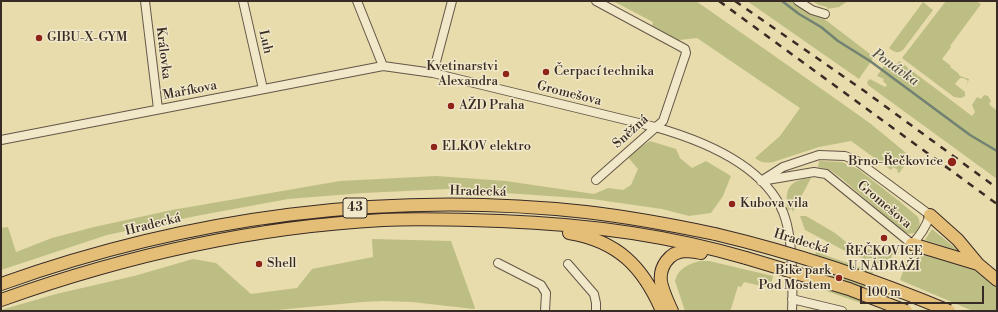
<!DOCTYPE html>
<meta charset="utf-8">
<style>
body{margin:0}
#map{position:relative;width:998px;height:312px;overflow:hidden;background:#e8dbac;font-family:"Libre Bodoni",serif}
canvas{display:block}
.frame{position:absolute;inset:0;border:2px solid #382a25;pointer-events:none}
.scale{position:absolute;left:860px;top:286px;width:124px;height:18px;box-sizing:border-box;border:2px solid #382a25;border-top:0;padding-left:5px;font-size:12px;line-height:14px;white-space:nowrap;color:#382a25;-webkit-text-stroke:3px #f0e8c9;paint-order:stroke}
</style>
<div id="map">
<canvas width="998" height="312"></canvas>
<div class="frame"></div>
<div class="scale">100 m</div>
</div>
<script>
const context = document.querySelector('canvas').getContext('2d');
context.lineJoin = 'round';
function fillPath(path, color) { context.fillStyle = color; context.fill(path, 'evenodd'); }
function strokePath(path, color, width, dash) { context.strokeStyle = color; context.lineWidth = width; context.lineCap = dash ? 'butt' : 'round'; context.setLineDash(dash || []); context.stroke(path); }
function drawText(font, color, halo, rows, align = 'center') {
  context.font = font + ' "Libre Bodoni",serif'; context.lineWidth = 3; context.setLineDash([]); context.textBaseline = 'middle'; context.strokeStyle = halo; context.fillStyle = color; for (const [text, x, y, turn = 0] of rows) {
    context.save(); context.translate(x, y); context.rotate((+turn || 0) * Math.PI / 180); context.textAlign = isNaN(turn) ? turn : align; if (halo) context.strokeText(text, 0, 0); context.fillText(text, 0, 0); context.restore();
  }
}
fillPath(new Path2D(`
 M613 1H696L833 97 871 124 911 157 899 173 897 172 898 170 893 167 891 170 851 141 819 147 773 162C765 163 762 163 755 158L780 136 800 108 697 38 679 40 652 26 653 22Z
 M747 1H792L813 15 823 18 874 57 859 79Z
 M812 1H848L839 7 827 9V7L819 5Z
 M946 1H976L981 4 950 46 951 47 942 59 951 66 950 67 958 73 960 76 969 79 966 88 968 81 964 78H960L955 84 965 92V96L961 98 954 97 902 58Z
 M923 2 933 10 903 50C897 54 894 52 889 48Z
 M899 61 972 116 975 112 972 105 977 97 981 99 984 95 988 96 991 101 989 104 997 111V179L868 85 867 82 870 79 885 87 887 85 883 81 884 79 877 76 885 64 892 70Z
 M650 141 676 149 680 158 692 168 706 161 731 176 723 196 711 213 689 216 662 209 592 199 448 189 363 193 288 199 196 216 107 235 1 270V228L8 227 16 252 52 238 94 227 172 210 340 181 436 176 506 181 594 194 608 188 623 190 631 185 638 169 627 156Z
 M819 161 842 162 858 169 899 201 918 217C923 229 916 237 904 232L841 178 830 170 818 167Z
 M811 178 793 212 792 209 788 210C784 189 789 180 811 178Z
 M800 216H806L835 233 856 250 878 249 884 252 893 246H896L888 266 883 265 851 254 805 230Z
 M932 229 959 251 925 240Z
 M372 239 451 241 475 308 474 309 412 302 383 301 362 302 266 311H1V310L56 294 134 276 193 259 216 263 251 294 297 288 312 269 373 257Z
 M921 251 969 266 997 287V311H973L900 280 908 257Z
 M816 252 873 272 861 303 806 284Z
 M700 261H709L773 276 770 288 744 282 741 287 738 286 731 309 728 311H685L675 281C678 268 689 264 700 261Z`), '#bdbe84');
strokePath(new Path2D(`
 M782 1 799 14 821 27 838 41 870 61 970 135 997 151`), '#728272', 2.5);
const minor = new Path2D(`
 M145 1 158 109
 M243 1 263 89
 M357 1 383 66
 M596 1 685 49 686 53 663 121 596 180
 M798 1 812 10 825 14
 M433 73 452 1
 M1 140 383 66 433 73 655 127C701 140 763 164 783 212 790 230 791 249 792 268 792 283 793 297 792 311
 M819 155 845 156 857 161 930 215C926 227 921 235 912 244L826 174 814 172 761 181 783 167Z
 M498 263 541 285 546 293 545 311
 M568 264 594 294 596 303V311
 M792 299 842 311`);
const highway = new Path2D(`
 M930 215 958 240 978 264 997 280
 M569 233C618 241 643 267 662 311
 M912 244 978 264
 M1 284C188 217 388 190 586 212 629 217 672 225 715 234
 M1 300C124 256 252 227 383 220 423 218 462 220 501 221 584 224 667 235 746 258
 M672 311C668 302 663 292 661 282 659 267 669 252 685 251 690 251 696 252 701 253`);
strokePath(minor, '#645647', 10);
strokePath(highway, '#382a25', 14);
strokePath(minor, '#f0e8c9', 8);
strokePath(highway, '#e4be76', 12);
strokePath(new Path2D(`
 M719 1 997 204
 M735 1 863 90 997 188`), '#382a25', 2.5, [7, 7]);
const highwayBridge = new Path2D(`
 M715 234C795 253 873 279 949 311
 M746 258 849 289 906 311`);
strokePath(highwayBridge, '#382a25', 14, []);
strokePath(highwayBridge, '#e4be76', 12);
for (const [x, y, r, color] of [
 [39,38,4,"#8f2418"],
 [546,72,4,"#8f2418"],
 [506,74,4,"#8f2418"],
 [451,106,4,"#8f2418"],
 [434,147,4,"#8f2418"],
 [952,162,5,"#8f2418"],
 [732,204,4,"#8f2418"],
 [884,238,4,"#8f2418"],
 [259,264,4,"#8f2418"],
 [839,278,4,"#8f2418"]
]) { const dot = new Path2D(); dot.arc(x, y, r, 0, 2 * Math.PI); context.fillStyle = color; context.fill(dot); strokePath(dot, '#f0e8c9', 1.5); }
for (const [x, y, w] of [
 [355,208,24]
]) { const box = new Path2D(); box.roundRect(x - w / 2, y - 10, w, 20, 3); context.fillStyle = '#f0e8c9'; context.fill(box); strokePath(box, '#382a25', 1); }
drawText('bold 12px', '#382a25', null, [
 ["43",355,208]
]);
drawText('13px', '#382a25', '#f0e8c9', [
 ["GIBU-X-GYM",47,38],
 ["Kvetinarstvi",498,67,"right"],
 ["Alexandra",498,82,"right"],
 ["Čerpací technika",554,72],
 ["AŽD Praha",459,106],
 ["ELKOV elektro",442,147],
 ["Brno-Řečkovice",943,162,"right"],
 ["Kubova vila",740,204],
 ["ŘEČKOVICE",884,252,"center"],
 ["U NÁDRAŽÍ",884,267,"center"],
 ["Shell",267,264],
 ["Bike park",831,271,"right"],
 ["Pod Mostem",831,286,"right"]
], 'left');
drawText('13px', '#382a25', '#f0e8c9', [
 ["Luh",265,42,77],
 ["Královka",163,53,83],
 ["Maříkova",190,91,-11],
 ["Gromešova",569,94,14],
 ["Sněžná",631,132,-42],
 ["Hradecká",478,192,1],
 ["Gromešova",884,205,40],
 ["Hradecká",153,225,-14],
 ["Hradecká",801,242,17]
]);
drawText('italic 14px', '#504e45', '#f0e8c9', [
 ["Ponávka",895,68,35]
]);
</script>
